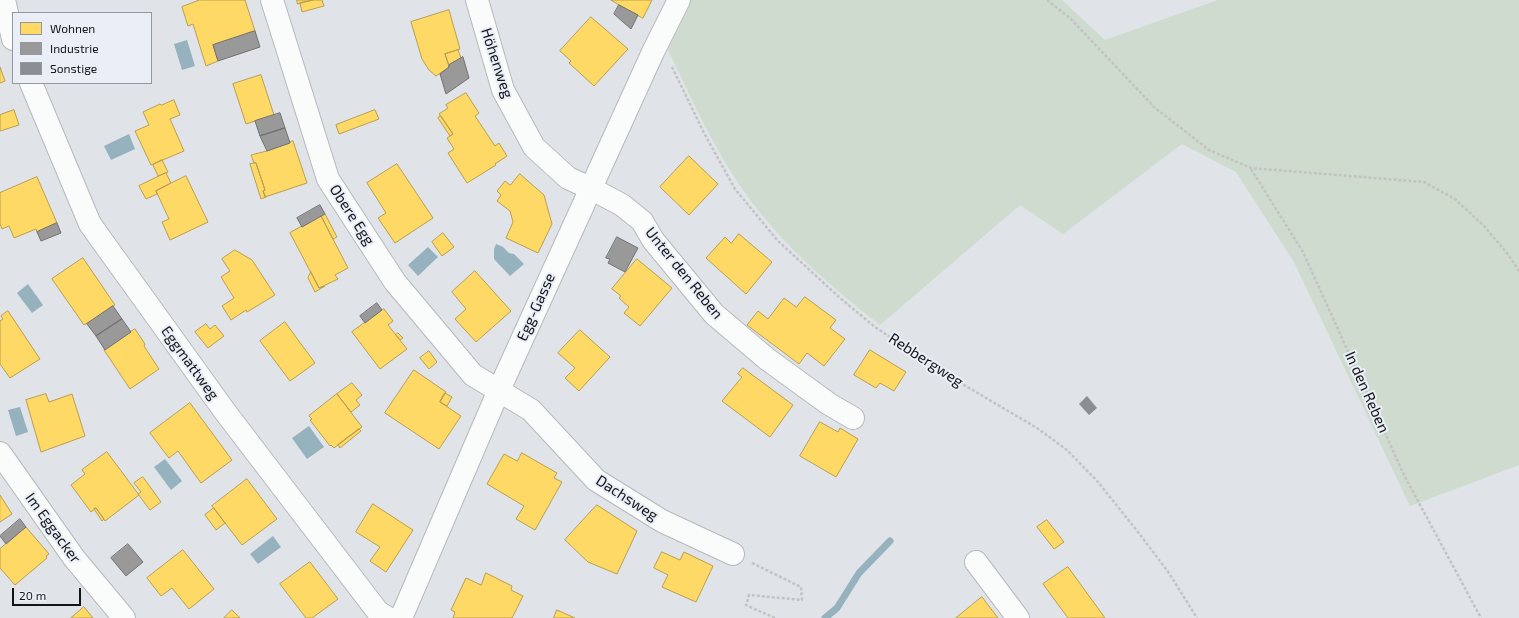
<!DOCTYPE html>
<meta charset="utf-8">
<style>
body{margin:0}
#map{position:relative;width:1519px;height:618px;overflow:hidden;background:#e0e3e7;font-family:"Exo 2",sans-serif}
canvas{display:block}
.legend{position:absolute;left:12px;top:12px;width:140px;height:72px;box-sizing:border-box;background:#eaeff7;border:1px solid #94979d;margin:0;padding:5px 7px;list-style:none;font-size:12px;color:#131417}
.legend li{display:flex;align-items:center;gap:8px;height:20px}
.legend b{width:20px;border:1px solid #94979d}
.scale{position:absolute;left:12px;top:588px;width:69px;height:18px;box-sizing:border-box;border:2px solid #131417;border-top:0;padding-left:5px;font-size:12px;line-height:14px;white-space:nowrap;color:#131417;-webkit-text-stroke:3px #eaeff7;paint-order:stroke}
</style>
<div id="map">
<canvas width="1519" height="618"></canvas>
<ul class="legend">
<li><b style="height:11px;background:#ffd966"></b>Wohnen</li>
<li><b style="height:11px;background:#999"></b>Industrie</li>
<li><b style="height:11px;background:#898d94"></b>Sonstige</li>
</ul>
<div class="scale">20 m</div>
</div>
<script>
const context = document.querySelector('canvas').getContext('2d');
context.lineJoin = 'round';
function fillPath(path, color) { context.fillStyle = color; context.fill(path, 'evenodd'); }
function strokePath(path, color, width, dash) { context.strokeStyle = color; context.lineWidth = width; context.lineCap = dash ? 'butt' : 'round'; context.setLineDash(dash || []); context.stroke(path); }
function drawText(font, color, halo, rows, align = 'center') {
  context.font = font + ' "Exo 2",sans-serif'; context.lineWidth = 4; context.setLineDash([]); context.textBaseline = 'middle'; context.strokeStyle = halo; context.fillStyle = color; for (const [text, x, y, turn = 0] of rows) {
    context.save(); context.translate(x, y); context.rotate((+turn || 0) * Math.PI / 180); context.textAlign = isNaN(turn) ? turn : align; if (halo) context.strokeText(text, 0, 0); context.fillText(text, 0, 0); context.restore();
  }
}
fillPath(new Path2D(`
 M683 0H1062L1105 40 1218 0H1519V465L1410 506 1294 262 1236 172 1182 144 1063 234 1020 205 880 325C828 284 774 238 737 181 710 141 690 95 669 52L665 40Z`), '#cedbce');
fillPath(new Path2D(`
 M187 40 195 66 182 70 174 44Z
 M129 134 135 149 111 160 104 146Z
 M496 244 503 247 509 253 514 254 524 264 510 276 494 259V249Z
 M428 247 438 257 418 276 408 265Z
 M28 284 43 305 32 313 17 293Z
 M20 407 28 432 16 436 8 410Z
 M309 426 324 447 307 459 292 438Z
 M165 459 182 481 171 490 154 467Z
 M273 536 281 547 258 564 250 554Z`), '#95b2be');
const homes = new Path2D(`
 M200 0H245L255 31 213 45 218 61 206 66 193 24 188 26 182 7Z
 M297 0H313L298 4Z
 M313 0H322L324 6 302 12 300 3Z
 M611 0H652L643 18Z
 M449 10 460 49 445 54 449 67 436 76 429 70 422 59 411 22Z
 M591 17 628 49 594 86 569 63 571 61 560 51Z
 M458 50 461 58 449 65 445 54Z
 M0 67 5 81 0 83Z
 M261 75 274 115 246 124 233 84Z
 M466 93 479 113 475 116 495 146 499 143 507 156 495 164 496 165 467 183 448 153 454 149 447 138 453 134 439 114 448 108 446 105Z
 M174 100 180 115 170 119 184 151 151 165 135 131 149 125 143 112 160 104 161 105Z
 M14 110 19 125 0 131V115Z
 M375 110 379 119 339 134 336 125Z
 M441 116 453 134 450 136 438 118Z
 M293 141 307 183 265 197 263 191 265 190 256 163H254L251 155 267 151Z
 M689 156 718 184 689 215 660 187Z
 M162 160 168 172 158 176 153 165Z
 M256 163 265 190 263 191 266 197 261 199 250 164Z
 M397 164 433 218 395 243 378 218 386 213 367 183Z
 M166 173 171 183 156 191 157 194 146 199 139 186Z
 M520 174 544 195 552 224 538 253 506 238 513 222 510 211 497 201 501 195 497 191 505 181 510 185Z
 M186 176 208 222 170 240 162 222 169 219 156 191Z
 M37 177 57 223 37 232 36 229 14 238 9 226 2 229 0 224V193Z
 M325 214 337 237 333 239 321 216Z
 M321 216 348 268 335 275 338 279 319 288 290 233Z
 M443 233 454 247 442 256 432 242Z
 M739 234 772 262 746 294 706 258 725 237 731 243Z
 M235 250 252 260 275 295 247 312 246 310 231 320 222 306 234 298 221 277 230 271 222 259Z
 M83 258 115 305 84 325 52 279Z
 M637 259 672 288 640 326 624 313 629 307 619 298 621 296 612 289Z
 M475 271 511 311 476 342 455 319 466 309 452 292Z
 M311 272 319 288 325 286 315 292 308 278Z
 M805 297 836 320 830 328 845 339 824 366 807 353 799 364 747 325 758 311 768 319 784 298 796 307Z
 M384 309 393 321 388 325 407 349 380 369 352 332Z
 M8 311 40 359 10 378 0 364V321L3 319 1 316Z
 M285 322 315 363 290 381 260 341Z
 M206 324 210 329 215 325 224 336 208 348 195 332Z
 M135 329 145 344 144 346 159 369 130 389 104 350Z
 M580 330 610 357 579 391 565 378 575 368 558 353Z
 M398 333 403 338 400 340 396 335Z
 M870 350 906 372 894 391 880 383 876 388 854 375Z
 M429 351 437 362 429 369 420 358Z
 M743 368 793 405 770 437 722 401 742 377 738 374Z
 M414 370 446 392 440 402 461 416 439 449 385 413Z
 M352 383 362 395 356 400 360 405 351 412 337 394Z
 M445 393 452 397 447 406 440 402Z
 M46 394 49 402 72 394 85 436 41 452 26 400Z
 M337 394 362 427 334 448 331 445 330 446 310 420 312 419 309 416Z
 M190 403 232 460 201 483 178 451 169 458 150 433Z
 M820 422 838 432 840 428 858 439 836 477 800 456Z
 M359 429 361 431 340 448 338 445Z
 M107 452 139 495 105 521 96 508 91 512 71 485 85 474 82 470Z
 M522 453 557 473 554 478 562 482 535 530 516 519 524 506 487 484 504 454 517 461Z
 M143 477 161 502 150 510 138 494 141 492 134 483Z
 M247 479 277 519 242 545 212 506Z
 M0 495 12 514 0 522Z
 M373 504 413 530 386 572 370 561 380 547 356 532Z
 M597 505 637 531 617 574 588 562 565 540Z
 M96 508 104 519 102 521 94 509Z
 M214 508 225 523 216 530 205 515Z
 M1047 520 1064 542 1054 549 1037 527Z
 M26 527 49 554 46 556 47 558 15 585 0 568V549Z
 M183 550 214 589 189 609 172 588 161 596 147 578Z
 M662 552 680 560 684 552 713 566 696 602 662 587 668 575 654 568Z
 M310 562 338 599 312 618H306L280 584Z
 M1068 567 1105 618H1068L1043 584Z
 M486 573 512 586 511 590 523 596 512 618H453L455 612 451 610 466 578 481 585Z
 M982 597 998 618H956Z
 M84 607 93 618H71Z
 M232 610 240 618H224Z
 M557 610 575 618H554Z`);
fillPath(homes, '#ffd966');
strokePath(homes, '#b89e4e', 1);
const industry = new Path2D(`
 M619 5 638 15 631 29 614 14Z
 M255 31 260 47 218 61 213 45Z
 M463 57 469 78 446 94 440 74 449 67V65Z
 M280 113 285 128 260 136 255 121Z
 M285 128 290 143 267 151 260 136Z
 M320 205 325 214 302 227 297 218Z
 M57 223 61 233 41 241 37 232Z
 M617 237 638 248 625 272 608 263 610 259 606 258Z
 M377 303 382 310 365 323 360 316Z
 M113 306 122 319 96 336 87 324Z
 M122 319 131 332 105 350 96 336Z
 M20 519 26 527 6 544 0 536Z
 M128 544 143 562 126 576 111 558Z`);
fillPath(industry, '#999');
strokePath(industry, '#717172', 1);
strokePath(new Path2D(`
 M825 618 837 608 859 573 890 541`), '#95b2be', 7);
fillPath(new Path2D(`
 M1087 396 1097 408 1089 415 1079 404Z`), '#898d94');
const minor = new Path2D(`
 M4 0 13 39
 M272 0 328 179 395 282 473 375 531 410 596 480 662 521 733 554
 M477 0 503 90 534 147 568 178 590 188 622 205 642 221 653 240 714 314 767 359 829 404 853 418
 M31 83 90 224 226 413 378 612 388 618
 M0 453 74 558 124 618
 M976 562 1018 618
 M401 618 499 390 653 52 679 0`);
strokePath(minor, '#b6b9bc', 24);
strokePath(new Path2D(`
 M1047 0 1071 19 1154 107 1209 150 1251 168 1424 182 1455 199 1484 226 1507 253 1519 271
 M672 67 704 133 735 189 777 240 840 298 875 327 947 375 1037 428 1067 450 1098 482 1138 532 1169 573 1197 618
 M1251 169 1303 252 1404 475 1481 618
 M752 563 801 587 802 600 749 595 746 605 775 618`), '#c3c3c4', 2.5, [3, 2]);
strokePath(minor, '#fafbfb', 22);
drawText('15px', '#131417', '#eaeff7', [
 ["Höhenweg",497,63,72],
 ["Obere Egg",352,215,57],
 ["Unter den Reben",684,273,51],
 ["Egg-Gasse",536,307,-66],
 ["Rebbergweg",926,360,33],
 ["Eggmattweg",190,363,54],
 ["In den Reben",1367,392,66],
 ["Dachsweg",627,498,33],
 ["Im Eggacker",53,528,54]
]);
</script>
